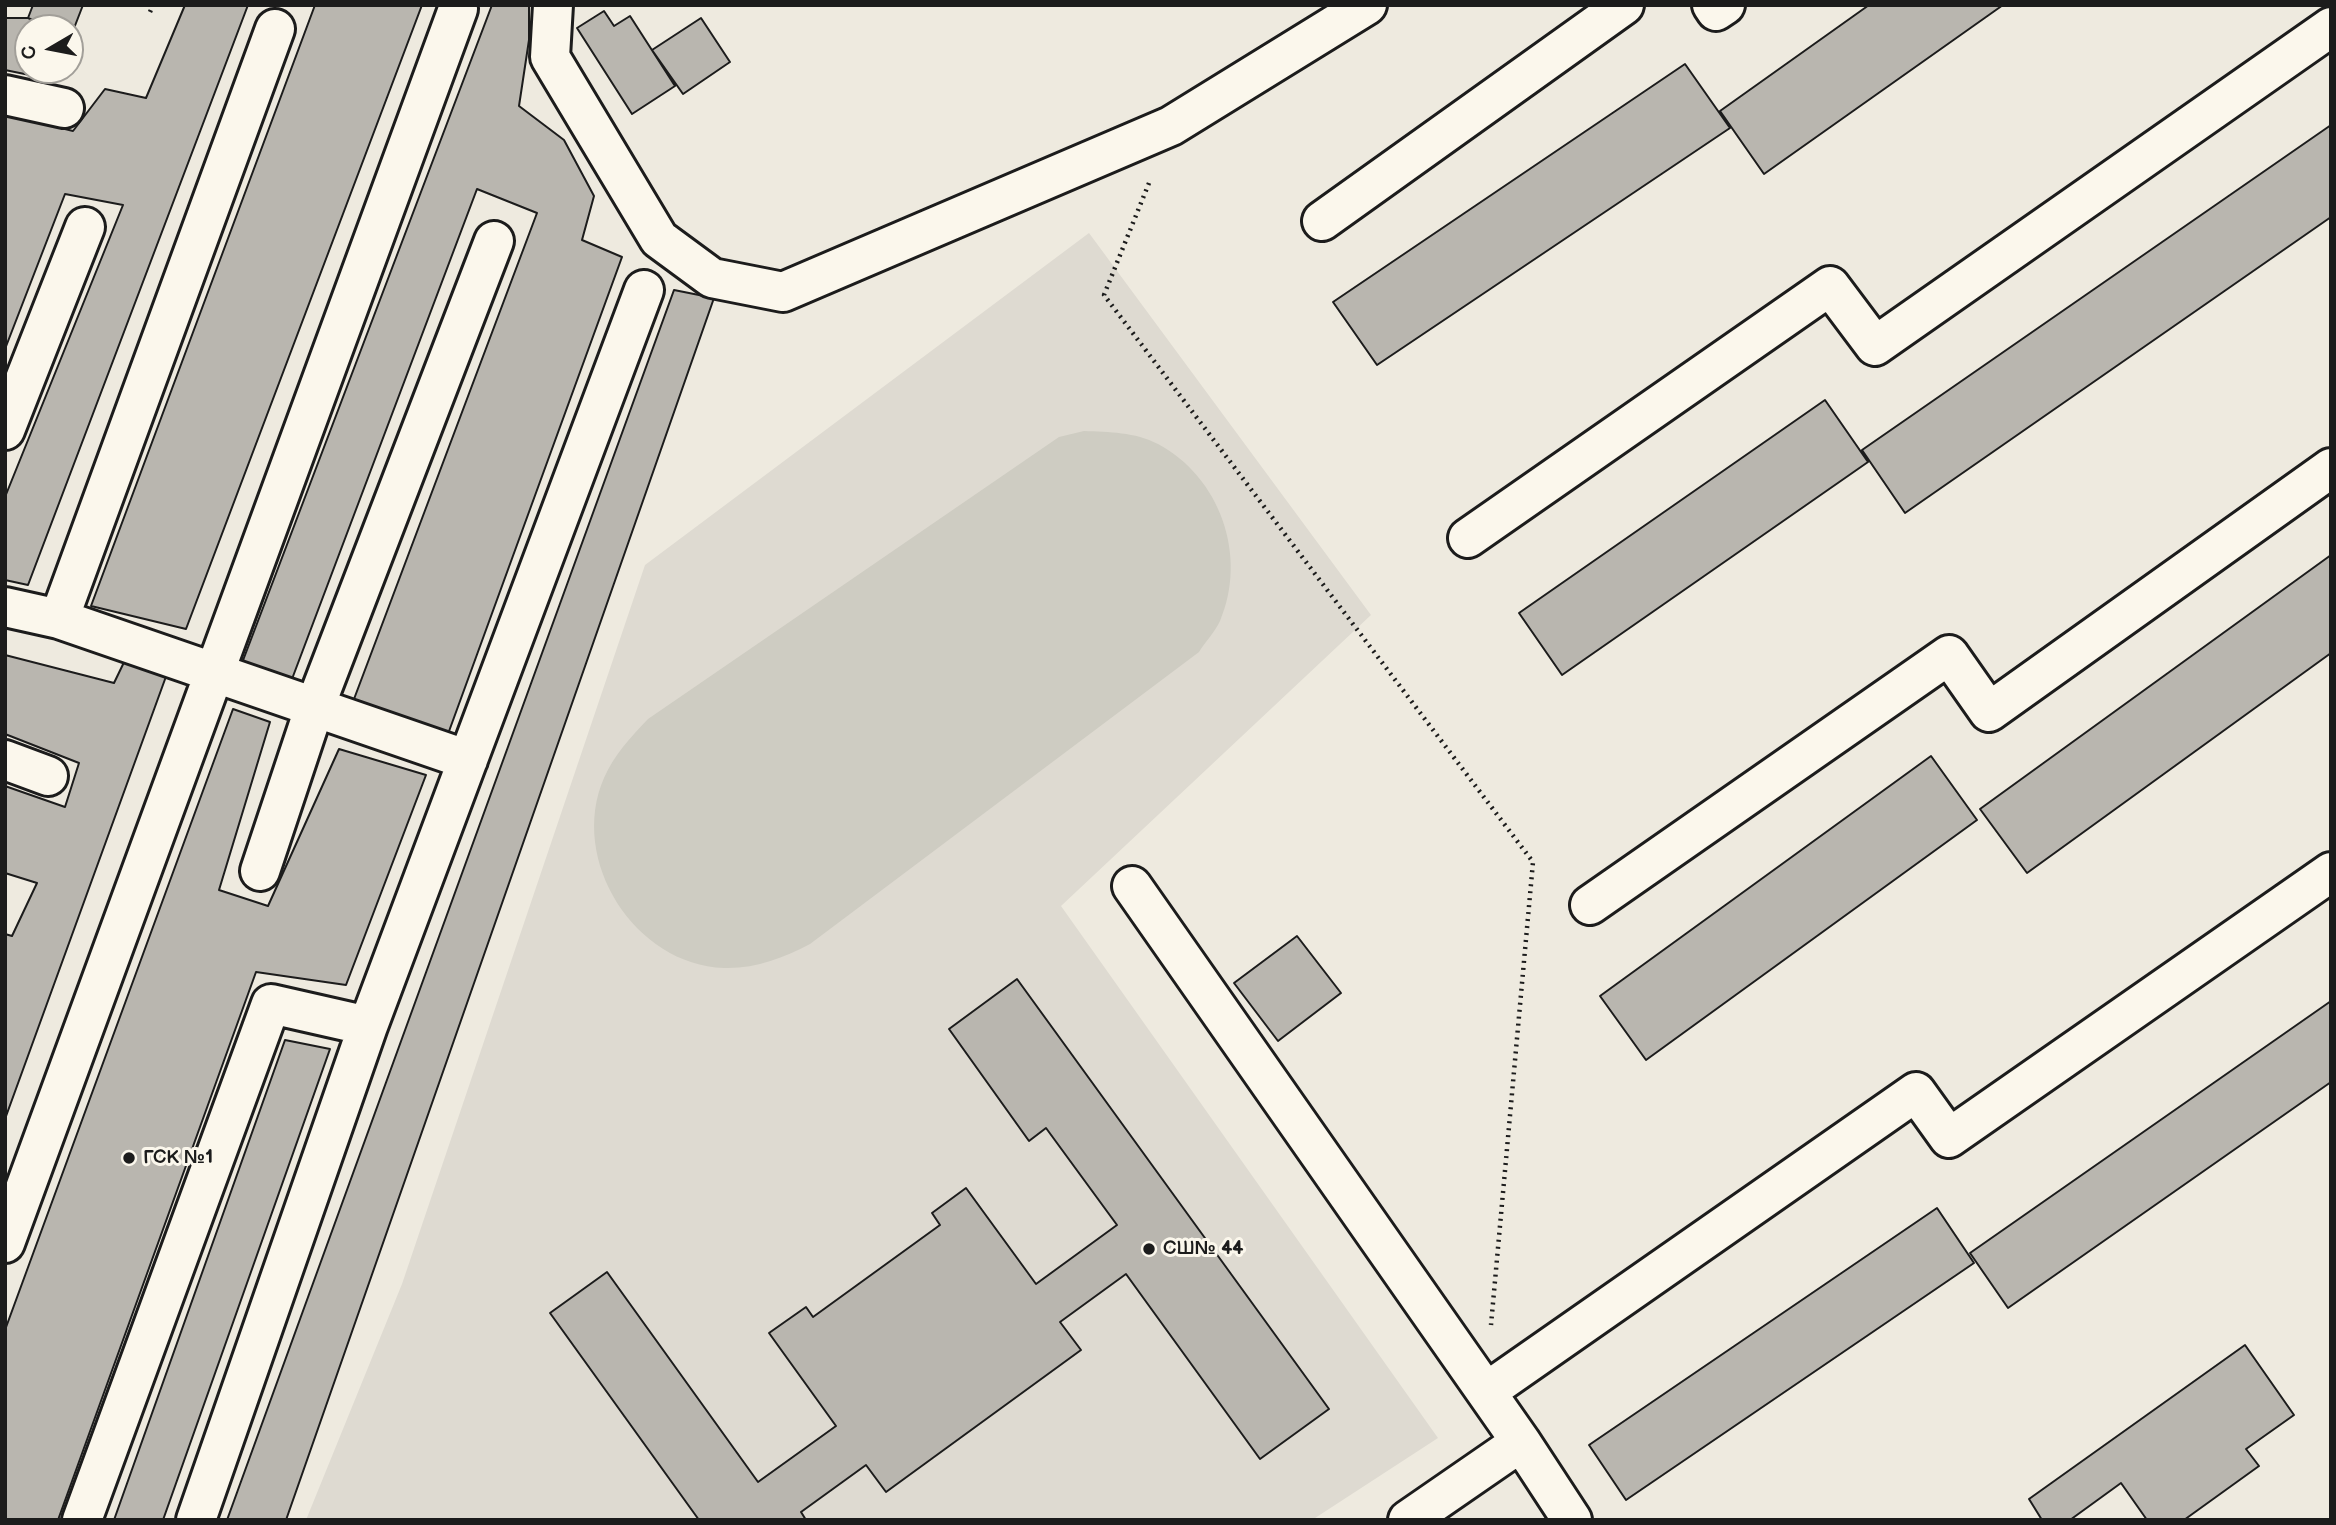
<!DOCTYPE html>
<meta charset="utf-8">
<style>
body{margin:0}
#map{position:relative;width:2336px;height:1525px;overflow:hidden;background:#eeeadf;font-family:"Balsamiq Sans",sans-serif}
canvas{display:block}
.frame{position:absolute;inset:0;border:7px solid #1c1c1c;pointer-events:none}
.north{position:absolute;left:14px;top:14px;width:70px;height:70px;box-sizing:border-box;background:#fbf7ec;border:2px solid #a29f99;border-radius:50%;rotate:260deg;font-size:19px;font-weight:700;line-height:28px;text-align:center;color:#1c1c1c}
.north::after{content:'';display:block;margin:auto;width:24px;height:32px;background:#1c1c1c;clip-path:polygon(50% 0,100% 100%,50% 72%,0 100%)}
</style>
<div id="map">
<canvas width="2336" height="1525"></canvas>
<div class="frame"></div>
<div class="north">С</div>
</div>
<script>
const context = document.querySelector('canvas').getContext('2d');
context.lineJoin = 'round';
function fillPath(path, color) { context.fillStyle = color; context.fill(path, 'evenodd'); }
function strokePath(path, color, width, dash) { context.strokeStyle = color; context.lineWidth = width; context.lineCap = dash ? 'butt' : 'round'; context.setLineDash(dash || []); context.stroke(path); }
function drawText(font, color, halo, rows, align = 'center') {
  context.font = font + ' "Balsamiq Sans",sans-serif'; context.lineWidth = 6; context.setLineDash([]); context.textBaseline = 'middle'; context.strokeStyle = halo; context.fillStyle = color; for (const [text, x, y, turn = 0] of rows) {
    context.save(); context.translate(x, y); context.rotate((+turn || 0) * Math.PI / 180); context.textAlign = isNaN(turn) ? turn : align; if (halo) context.strokeText(text, 0, 0); context.fillText(text, 0, 0); context.restore();
  }
}
fillPath(new Path2D(`
 M1089 233 1371 615 1061 906 1438 1438 1312 1520H306L402 1284 645 565Z`), '#dedad1');
fillPath(new Path2D(`
 M1084 431C1109 432 1135 432 1158 444 1220 477 1248 556 1220 621 1215 632 1205 642 1199 652L810 944C783 958 755 969 724 968 635 965 568 860 604 778 614 755 630 738 648 719L1059 437Z`), '#ceccc2');
const building = new Path2D(`
 M33 5H83L71 36 70 28H52L28 18Z
 M185 5H248L28 585 5 580V497L123 205 65 194 5 349V114L73 131 105 89 146 98Z
 M315 5H422L186 629 91 606Z
 M492 5H529V40L519 106 564 140 594 196 582 240 622 257 448 734 351 707 537 213 477 189 292 679 242 663Z
 M1869 5H2003L1764 174 1720 111Z
 M604 11 614 26 630 16 675 86 632 114 577 28Z
 M5 18H28L52 28H28V70H58L54 80 5 70Z
 M701 18 730 62 683 94 652 50Z
 M1685 64 1730 128 1377 365 1333 302Z
 M2331 125V217L1905 513 1862 450Z
 M674 290 714 298 286 1520H227Z
 M1825 400 1868 462 1562 675 1519 613Z
 M2331 555V653L2027 873 1980 809Z
 M5 655 114 683 127 656 168 671 5 1119V934L12 936 37 883 5 873V786L65 807 79 763 5 734Z
 M233 709 270 722 219 890 268 906 339 749 426 775 346 985 256 972 58 1520H5V1330Z
 M1931 756 1977 820 1646 1060 1600 996Z
 M1297 936 1341 993 1278 1041 1234 983Z
 M1017 979 1329 1409 1260 1459 1126 1274 1060 1322 1081 1350 886 1492 866 1465 801 1512 806 1520H699L550 1313 607 1272 758 1482 836 1426 769 1333 806 1307 813 1317 940 1225 932 1213 966 1188 1036 1284 1117 1225 1046 1128 1029 1141 949 1029Z
 M2331 1001V1082L2008 1308 1970 1253Z
 M285 1040 330 1049 163 1520H114Z
 M1937 1208 1974 1263 1626 1500 1589 1445Z
 M2245 1345 2294 1415 2246 1449 2259 1466 2184 1520H2147L2121 1483 2070 1520H2042L2029 1499Z`);
fillPath(building, '#b9b6af');
strokePath(building, '#1c1c1c', 2);
const minor = new Path2D(`
 M553 5 550 57 659 239 712 278 783 292 1171 126 1367 5
 M1712 5 1716 11 1725 5
 M5 95 64 108
 M1322 221 1624 5
 M5 430 85 227
 M1468 538 1830 286 1875 346 2331 27
 M5 607 59 619 468 760
 M59 619 275 29
 M5 760 48 776
 M260 871 314 709 494 241
 M1132 886 1521 1442
 M1590 905 1949 655 1989 712 2331 468
 M5 1243 458 9
 M1486 1392 1916 1092 1949 1138 2331 872
 M82 1520 271 1004 368 1026
 M196 1520 368 1026 644 290
 M1408 1520 1521 1442 1572 1520`);
strokePath(minor, '#1c1c1c', 44);
strokePath(new Path2D(`
 M150 12 153 5
 M1149 183 1104 295 1533 862 1491 1325`), '#1c1c1c', 4.5, [2, 5]);
strokePath(minor, '#fbf7ec', 38);
for (const [x, y, r, color] of [
 [129,1158,7,"#1c1c1c"],
 [1149,1249,7,"#1c1c1c"]
]) { const dot = new Path2D(); dot.arc(x, y, r, 0, 2 * Math.PI); context.fillStyle = color; context.fill(dot); strokePath(dot, '#fbf7ec', 2.5); }
drawText('bold 19px', '#1c1c1c', '#fbf7ec', [
 ["ГСК №1",143,1158],
 ["СШ№ 44",1163,1249]
], 'left');
</script>
